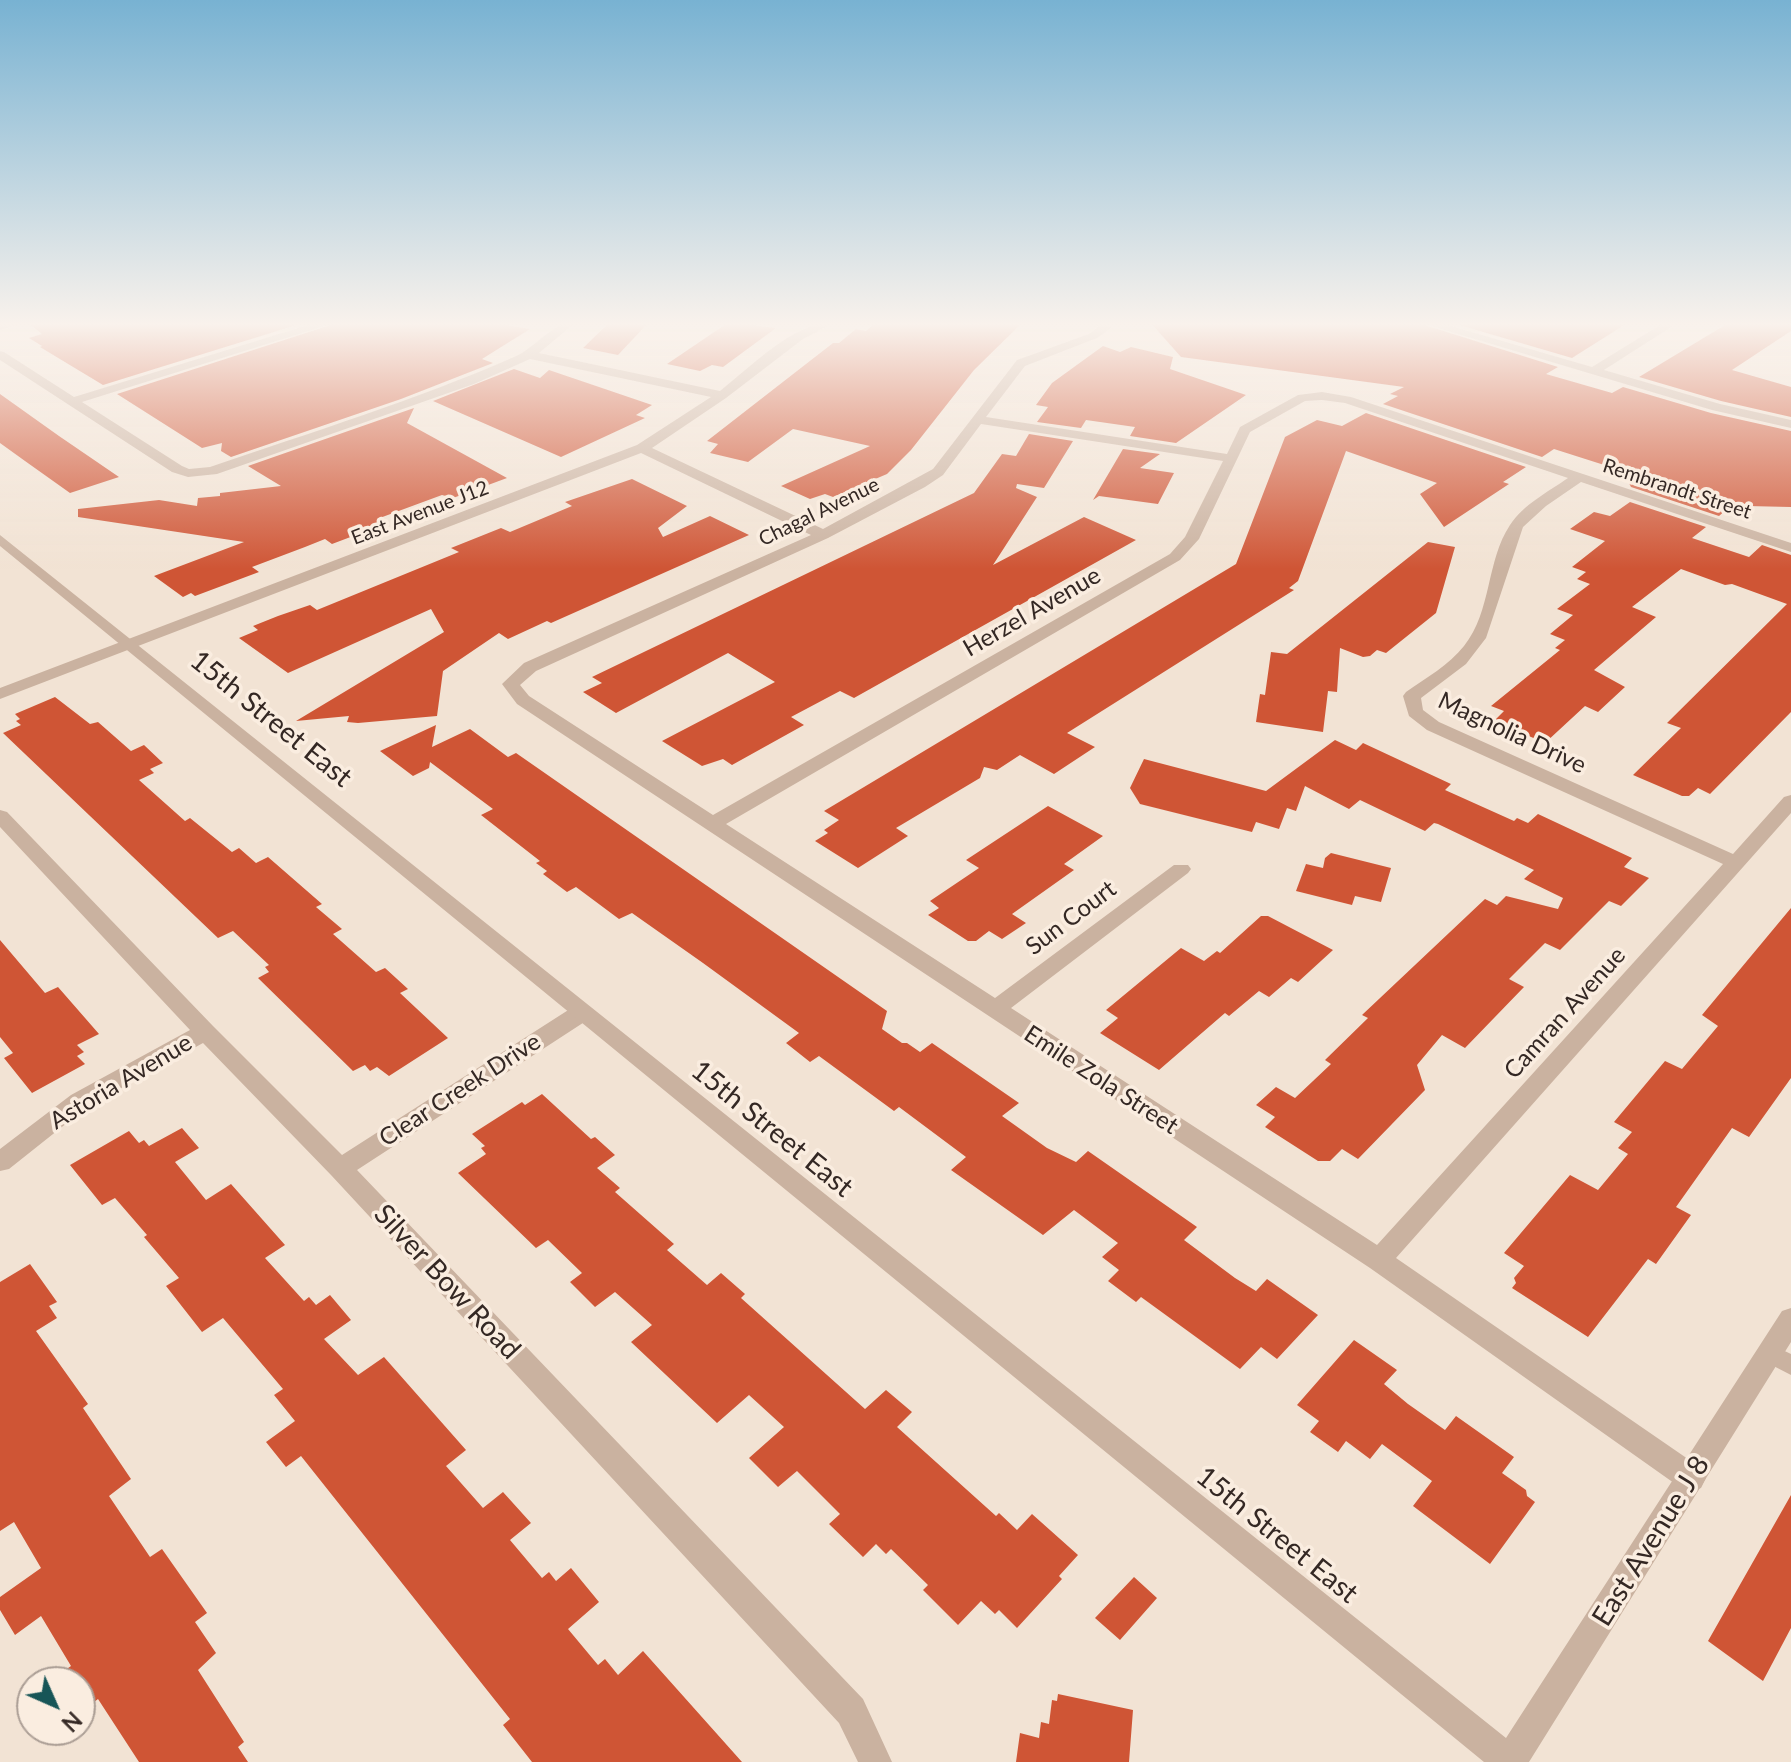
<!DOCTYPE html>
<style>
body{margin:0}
#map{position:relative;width:1791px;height:1762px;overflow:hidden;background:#f2e3d4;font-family:Lato,sans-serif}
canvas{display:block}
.north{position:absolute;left:16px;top:1666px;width:80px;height:80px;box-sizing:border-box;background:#faede0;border:2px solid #ab9e95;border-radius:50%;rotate:135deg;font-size:22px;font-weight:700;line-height:32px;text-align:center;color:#342824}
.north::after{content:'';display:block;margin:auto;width:28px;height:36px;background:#175557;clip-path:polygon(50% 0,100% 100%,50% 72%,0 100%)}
</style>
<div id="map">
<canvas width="1791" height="1762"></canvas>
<div class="north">N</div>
</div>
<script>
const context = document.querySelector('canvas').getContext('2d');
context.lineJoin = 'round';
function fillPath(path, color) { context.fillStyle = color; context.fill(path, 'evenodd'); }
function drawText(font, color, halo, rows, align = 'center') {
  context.font = font + ' Lato,sans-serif'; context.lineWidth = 7; context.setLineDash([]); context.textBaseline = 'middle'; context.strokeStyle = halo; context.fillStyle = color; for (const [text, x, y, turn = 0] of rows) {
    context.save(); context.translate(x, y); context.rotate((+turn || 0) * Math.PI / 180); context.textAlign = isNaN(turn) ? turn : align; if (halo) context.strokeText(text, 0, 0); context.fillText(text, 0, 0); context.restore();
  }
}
fillPath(new Path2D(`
 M27 322H306L103 385 40 347 42 346 29 338 42 334Z
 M340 322H490L530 329 482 359 493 363 401 399 231 457 221 451 222 443 202 448 117 394Z
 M610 322H649L618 355 583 348Z
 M729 322 776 328 723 367 712 365 700 371 667 364Z
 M876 322H1023L974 370 911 450 887 474 833 497 825 494 810 499 781 486 870 446 793 429 748 462 710 453 718 444 707 441 833 343H839L856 329 866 331Z
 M1150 322H1415L1558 367 1546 374 1612 393 1623 387 1711 413 1791 431V507L1747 506 1735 502 1719 516 1631 487 1623 471 1554 449 1542 457 1383 404 1398 396 1390 394 1404 387 1181 357Z
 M1449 322H1629L1572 358Z
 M1730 322H1791V331L1732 370 1791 387V417L1721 401 1639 377Z
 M1103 346 1120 352 1131 347 1173 357 1170 369 1246 395 1176 443 1130 436 1135 427 1086 420 1081 428 1037 422 1048 407 1036 405 1052 383Z
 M514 369 540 378 549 370 652 405 636 415 645 418 561 457 433 401Z
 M0 394 59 436 119 477 70 493 25 461 0 443Z
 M414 408 407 423 507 478 453 498 442 495 377 519 385 524 332 544 325 539 305 547 252 567 259 572 195 596 191 593 183 597 154 576 244 542 78 517V509L159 500 197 506 198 498 220 496V493L281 486 248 466Z
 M1366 413 1526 467 1503 482 1509 484 1444 527 1420 494 1437 483 1346 451 1298 581 1289 588 1294 590 1067 733 1095 747 1054 774 1020 755 997 770 984 767 980 778 896 828 908 836 858 868 815 841 828 833 824 830 839 820 824 811 1236 564 1285 437 1317 420 1342 426Z
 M1029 434 1073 441 1044 488 1017 484 1016 488 1037 497 993 565 1084 517 1136 540 854 698 840 691 791 717 804 725 732 765 723 759 702 766 662 741 775 682 728 653 616 713 583 692 602 683 592 677 974 493 1002 454 1016 456Z
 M1123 449 1160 454 1140 468 1174 473 1158 504 1099 496 1093 500Z
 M632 479 687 506 658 528 663 537 710 516 749 535 551 623 547 621 508 639 499 633 443 671 437 716 358 723 347 722 349 716 296 721 444 632 431 609 288 673 239 638 258 630 253 626 278 616 310 605 317 610 459 552 451 548 501 528 510 532 572 506 565 502Z
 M1630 502 1706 527 1692 538 1749 557 1762 545 1791 555V712L1710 794 1698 788 1689 796H1682L1633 775 1681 728 1667 723 1787 604 1732 584 1725 585 1681 569 1632 607 1656 617 1594 670 1625 687 1598 712 1585 706 1545 743 1494 721 1504 711 1491 706 1560 650 1555 648 1565 640 1550 634 1573 615 1557 609 1590 584 1577 579 1586 572 1572 567 1605 541 1570 529 1594 512 1610 516Z
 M1428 542 1455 547 1436 613 1386 653 1377 650 1370 656 1363 657 1340 648 1337 692 1328 691 1323 732 1256 722 1260 694 1265 695 1271 652 1287 654Z
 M55 697 90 724 98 722 131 751 144 745 163 763 150 769 154 773 139 780 185 821 190 818 232 852 239 848 256 863 268 857 322 904 316 907 342 929 333 934 376 972 385 968 408 989 400 993 448 1038 389 1076 377 1067 370 1071 365 1065 353 1071 258 978 269 972 265 967 269 965 233 931 218 938 3 733 21 725 16 721 20 719 15 714Z
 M436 725 432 747 470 729 508 757 516 753 887 1011 882 1029 902 1043H907L920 1052 932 1043 1019 1103 1002 1116 1047 1148 1076 1162 1088 1151 1197 1227 1184 1240 1235 1278 1256 1291 1267 1279 1318 1315 1277 1359 1261 1347 1240 1369 1141 1297 1136 1302 1108 1281 1119 1270 1102 1257 1118 1243 1074 1210 1043 1235 951 1170 966 1157 899 1107 894 1111 819 1056 810 1062 786 1043 799 1033 703 963 632 913 619 919 576 887 567 892 543 874 547 871 536 863 540 861 481 815 493 809 430 762 429 768 413 776 380 751Z
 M1335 740 1356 750 1363 743 1451 784 1445 790 1514 821 1517 818 1528 823 1538 814 1632 858 1624 867 1649 878 1621 906 1609 901 1560 950 1545 943 1509 979 1524 987 1465 1048 1442 1035 1417 1065 1425 1090 1358 1159 1342 1149 1330 1161H1318L1265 1127 1275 1117 1256 1105 1276 1087 1295 1098 1331 1064 1325 1060 1368 1018 1362 1015 1485 899 1497 905 1506 896 1558 909 1563 898 1524 879 1534 870 1438 824 1434 823 1425 831 1360 800 1349 809 1305 786 1296 811 1287 808 1279 829 1256 822 1252 832 1140 804 1130 788 1144 759 1266 791Z
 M1048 806 1103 836 1064 864 1074 870 1012 914 1026 923 1002 939 989 931 976 941H968L928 915 939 908 930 901 979 868 966 860Z
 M1331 853 1391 868 1381 902 1355 896 1352 905 1296 891 1306 864 1323 868 1325 858Z
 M1791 908V1078L1749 1137 1732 1128 1676 1207 1691 1215 1656 1264 1648 1259 1588 1337 1512 1288 1516 1283 1514 1278 1524 1266 1504 1253 1570 1175 1598 1190 1628 1154 1618 1148 1632 1132 1614 1122 1665 1061 1682 1069 1718 1026 1702 1015Z
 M1261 916H1268L1333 950 1298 982 1291 978 1269 997 1259 991 1229 1016 1225 1013 1159 1070 1100 1033 1118 1018 1106 1010 1181 948 1204 961 1217 951 1220 953Z
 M0 940 45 993 58 987 99 1034 77 1045 84 1052 77 1056 85 1064 32 1093 4 1058 13 1053 0 1037Z
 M542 1094 591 1139 595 1137 615 1155 597 1168 620 1188 615 1192 674 1244 667 1250 707 1285 721 1273 745 1294 741 1298 865 1409 886 1390 912 1412 897 1427 996 1516 999 1513 1017 1530 1032 1514 1078 1555 1059 1576 1062 1579 1017 1628 999 1610 995 1614 981 1601 958 1625 923 1590 928 1585 891 1549 886 1554 876 1544 863 1557 829 1524 840 1514 797 1471 778 1487 749 1458 784 1427 749 1395 717 1423 631 1342 652 1325 615 1292 595 1307 570 1282 582 1273 548 1240 536 1248 458 1173 486 1154 481 1148 485 1146 472 1134 522 1102 525 1105Z
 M182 1128 199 1148 175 1162 206 1200 231 1184 285 1245 265 1258 304 1301 309 1297 316 1305 330 1295 351 1320 324 1339 358 1375 384 1357 466 1450 446 1466 483 1508 503 1492 531 1523 510 1540 542 1578 549 1572 556 1581 571 1568 599 1602 568 1629 598 1665 605 1659 618 1675 643 1651 742 1762H532L503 1725 510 1719 301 1456 286 1467 266 1442 295 1421 274 1395 283 1389 223 1318 202 1332 166 1286 179 1278 144 1237 147 1235 115 1198 102 1205 70 1165 129 1131 139 1143 144 1140 149 1146Z
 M30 1264 57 1302 49 1306 57 1318 36 1331 88 1404 83 1408 131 1479 109 1496 150 1557 162 1549 207 1613 195 1622 216 1653 198 1670 244 1742 238 1747 248 1762H139L98 1699 80 1713V1682H49L71 1666 41 1616 15 1635 0 1610V1597L41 1568 14 1522 0 1531V1282Z
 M1354 1340 1397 1370 1384 1384 1408 1404 1445 1430 1456 1416 1514 1457 1502 1473 1526 1490 1527 1496 1535 1502 1490 1564 1413 1506 1432 1481 1382 1444 1370 1459 1346 1441 1338 1452 1310 1432 1319 1421 1297 1405Z
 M1791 1495V1628L1763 1681 1708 1641Z
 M1134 1577 1157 1598 1120 1640 1095 1618Z
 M1058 1694 1133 1710 1129 1762H1016L1020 1733 1039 1738 1041 1722 1049 1724 1052 1700 1057 1701Z`), '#cf5535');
fillPath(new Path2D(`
 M1770 1344 1791 1354V1375L1762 1360 1759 1353 1762 1346Z`), '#cab2a0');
fillPath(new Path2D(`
 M24 322 23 324 0 330V323Z
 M318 322H337L82 402 182 466 189 469 210 467C312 432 416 400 514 357 537 347 552 322 576 322L539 353 720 391C752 366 793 322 835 322L803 339 726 398 652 448 823 529 933 469 1017 360 1089 334 1098 327 1095 322H1106L1111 328 1097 338 1025 366 986 417 1227 454 1240 427 1298 395 1322 392 1351 397 1791 543V552L1581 482 1546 506 1523 527 1486 638 1466 664 1421 698 1423 710 1439 722 1733 854 1784 797 1791 795V813L1396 1258 1701 1468 1706 1478 1701 1488 1691 1492 1681 1488 1370 1268 517 704 502 684 524 663 811 535 641 453 0 699V688L637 445 711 397 530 359 474 384 217 474 188 477 172 472 0 360V351L4 352 74 397ZM1322 400 1345 403 1568 478C1548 492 1524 504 1510 525 1486 561 1492 611 1464 646 1449 665 1426 678 1406 692L1403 696 1409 716 1427 730 1723 864 1377 1245 1011 1008 1188 873 1191 869 1188 865H1174L995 998 726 824 1180 560 1199 539 1250 432 1305 401ZM981 424 1223 461 1185 537 1170 554 713 815 529 696 520 685 536 671 828 538 925 487 943 475Z
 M1418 322H1437L1592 367 1665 322H1679L1604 370 1720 404 1791 420V428L1712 410Z
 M0 810 7 812 213 1026 342 1155 573 1007H589L592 1013 589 1019 357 1170 863 1699 892 1762H858L839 1723 331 1175 203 1043 87 1107 9 1169 0 1171V1149L71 1095 190 1030 0 827Z`), '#cab2a0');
fillPath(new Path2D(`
 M0 535 1506 1738 1782 1311 1791 1308V1342L1529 1762H1484L0 546Z`), '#cab2a0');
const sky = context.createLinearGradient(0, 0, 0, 569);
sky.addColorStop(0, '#78b2d2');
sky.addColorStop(0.57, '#f9f2ec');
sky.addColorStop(1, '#f9f2ec00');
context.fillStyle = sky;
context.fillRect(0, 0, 1791, 569);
drawText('20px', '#342824', '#faede0', [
 ["Rembrandt Street",1677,489,18],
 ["Chagal Avenue",819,512,-26],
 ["East Avenue J12",420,513,-21]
]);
drawText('24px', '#342824', '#faede0', [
 ["Herzel Avenue",1032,612,-30],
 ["Magnolia Drive",1512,733,25],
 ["Sun Court",1071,918,-37],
 ["Camran Avenue",1565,1013,-48],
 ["Emile Zola Street",1101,1080,33],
 ["Astoria Avenue",121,1082,-31],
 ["Clear Creek Drive",460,1090,-33]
]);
drawText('28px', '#342824', '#faede0', [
 ["15th Street East",271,719,39],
 ["15th Street East",772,1129,39],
 ["Silver Bow Road",447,1282,47],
 ["15th Street East",1277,1535,39],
 ["East Avenue J 8",1651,1541,-58]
]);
</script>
